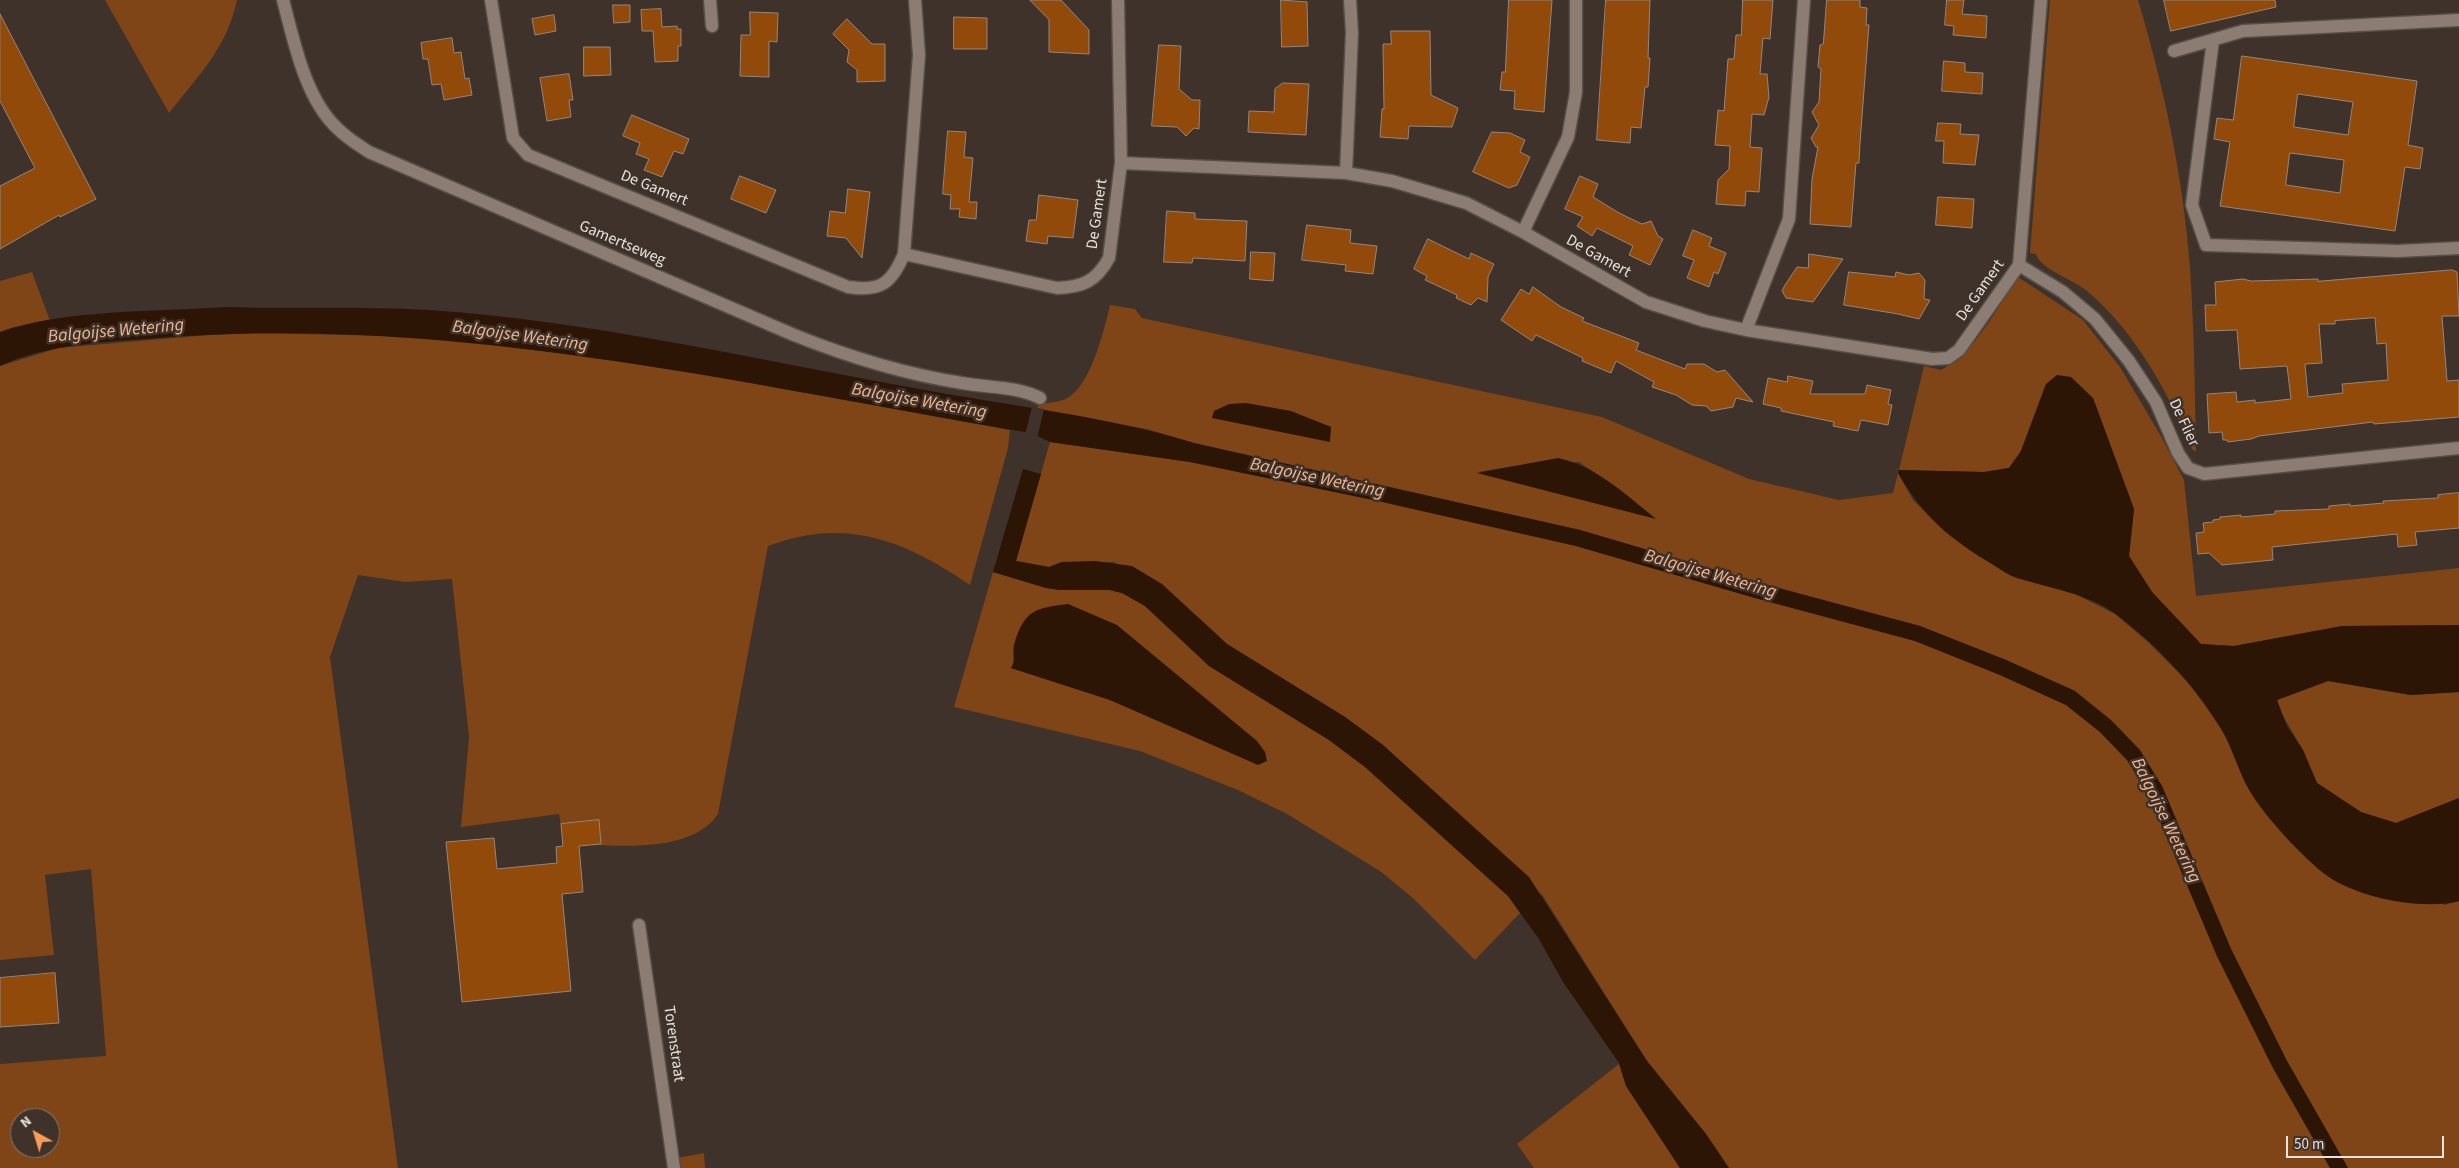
<!DOCTYPE html>
<style>
body{margin:0}
#map{position:relative;width:2459px;height:1168px;overflow:hidden;background:#3e322a;font-family:"Source Sans 3",sans-serif}
canvas{display:block}
.north{position:absolute;left:10px;top:1108px;width:50px;height:50px;box-sizing:border-box;background:#3e322a;border:1px solid #827871;border-radius:50%;rotate:321deg;font-size:14px;font-weight:700;line-height:20px;text-align:center;color:#e8e1dc}
.north::after{content:'';display:block;margin:auto;width:18px;height:22px;background:#fd9c55;clip-path:polygon(50% 0,100% 100%,50% 72%,0 100%)}
.scale{position:absolute;left:2286px;top:1136px;width:158px;height:22px;box-sizing:border-box;border:2px solid #e8e1dc;border-top:0;padding-left:6px;font-size:15px;line-height:18px;white-space:nowrap;color:#e8e1dc;-webkit-text-stroke:4px #3e322a;paint-order:stroke}
</style>
<div id="map">
<canvas width="2459" height="1168"></canvas>
<div class="north">N</div>
<div class="scale">50 m</div>
</div>
<script>
const context = document.querySelector('canvas').getContext('2d');
context.lineJoin = 'round';
function fillPath(path, color) { context.fillStyle = color; context.fill(path, 'evenodd'); }
function strokePath(path, color, width, dash) { context.strokeStyle = color; context.lineWidth = width; context.lineCap = dash ? 'butt' : 'round'; context.setLineDash(dash || []); context.stroke(path); }
function drawText(font, color, halo, rows, align = 'center') {
  context.font = font + ' "Source Sans 3",sans-serif'; context.lineWidth = 5; context.setLineDash([]); context.textBaseline = 'middle'; context.strokeStyle = halo; context.fillStyle = color; for (const [text, x, y, turn = 0] of rows) {
    context.save(); context.translate(x, y); context.rotate((+turn || 0) * Math.PI / 180); context.textAlign = isNaN(turn) ? turn : align; if (halo) context.strokeText(text, 0, 0); context.fillText(text, 0, 0); context.restore();
  }
}
fillPath(new Path2D(`
 M105 0H237C227 48 199 75 169 113Z
 M2050 0H2138C2164 87 2183 176 2190 267 2194 328 2195 390 2196 452L2192 449C2167 390 2136 333 2087 291 2074 280 2040 269 2036 254L2030 253Z
 M32 272 50 321 14 327 0 332V281Z
 M2018 277 2083 320 2120 367 2162 438 2184 480 2196 596 2459 568V625L2342 626 2234 646 2201 644 2152 592 2129 556 2134 509 2093 398 2046 384 2021 451 2009 468 1984 472 1899 470 1924 366 1941 370C1976 351 1996 309 2018 277Z
 M1110 305 1135 309 1142 318 1602 417 1749 479 1839 500 1893 493 1898 473 1913 500 1945 532 1980 557 2016 578 2073 593 2115 614 2149 643 2196 690 2223 731 2246 785 2444 905 2459 901V1168H2348L2287 1061 2231 949 2162 786 2075 691 2006 660 1920 626 1760 583 1580 530 1194 443 1147 429 1037 409 1039 404C1047 403 1058 402 1066 399 1091 386 1104 330 1110 305ZM1229 404 1313 420 1331 427ZM1579 462 1619 489 1655 518 1478 472 1514 466Z
 M258 333 394 336 454 340 558 353 690 372 1010 430 1008 448 970 585C906 541 846 516 768 546L718 814C690 856 608 845 564 843L559 814 461 827 469 737 452 579 405 582 358 575 330 657 398 1168H0V1064L106 1056 91 869 45 875 54 955 0 960V366L58 348 208 335ZM20 1118H50V1148H20Z
 M1050 442 1190 462 1378 501 1576 546 1755 598 1915 641 2000 675 2066 705 2100 732 2127 760 2149 795 2217 956 2273 1068 2330 1168H1729L1706 1134 1647 1061 1543 896 1383 745 1345 717 1227 644 1199 618 1114 562H1062L1049 567 1016 561Z
 M993 572 1046 588 1060 590H1110L1122 593 1145 606 1209 666 1329 740 1365 767 1508 896 1520 913 1475 960 1414 899 1380 871 1287 814 1238 790 1140 751 954 707ZM1013 665 1224 715 1257 741 1183 731 1110 700 1011 668Z
 M2328 681 2411 695 2459 692V798L2396 823 2361 812 2317 783 2303 750 2279 709 2277 700Z
 M1619 1064 1626 1086 1680 1168H1534L1517 1144Z
 M704 1153 705 1168H679L677 1158Z`), '#7f4517');
fillPath(new Path2D(`
 M226 307C293 309 361 306 428 310 591 321 753 359 914 388 1008 406 1103 415 1194 443L1580 530 1760 583 1920 626 2006 660 2075 691 2111 720 2140 750 2162 786 2231 949 2287 1061 2348 1168H2330L2273 1068 2217 956 2149 795 2127 760 2100 732 2066 705 2000 675 1915 641 1755 598 1576 546 1378 501 1190 462 1050 442 1031 433C746 385 460 316 169 337 113 342 52 342 0 366V332C65 309 157 312 226 307Z
 M2057 375 2071 377 2093 398 2134 509 2129 556 2152 592 2201 644 2234 646 2342 626 2459 625V692L2411 695 2328 681 2277 700 2287 726 2303 750 2317 783 2361 812 2396 823 2459 798V901C2422 911 2352 897 2322 872 2299 853 2259 811 2246 784 2237 766 2232 746 2221 729 2194 685 2158 646 2117 615 2088 593 2051 589 2018 578 2009 576 2000 569 1992 564 1950 539 1922 515 1898 473L1899 470 1984 472 2009 468 2021 451 2046 384Z
 M1246 403 1291 411 1331 427 1330 442 1212 418 1214 411 1229 404Z
 M1558 458C1596 466 1626 495 1656 519L1477 473Z
 M1023 469 1041 474 1016 561 1049 567 1062 562 1095 561 1132 566 1162 584 1227 644 1345 717 1383 745 1529 877 1647 1061 1706 1134 1729 1168H1680L1626 1086 1619 1063 1563 982 1539 939 1508 896 1365 767 1329 740 1209 666 1145 606 1122 593 1109 590H1060L1046 588 993 572Z
 M1068 604 1117 625 1257 741 1265 752 1267 761 1258 765 1110 700 1011 668C1016 662 1012 653 1014 645 1024 610 1035 608 1068 604Z`), '#2c1505');
fillPath(new Path2D(`
 M1032 407 1044 409 1037 439 1025 435Z`), '#3e322a');
const building = new Path2D(`
 M1030 0H1061L1089 30V54L1049 52V20Z
 M1281 0 1307 2 1308 46 1282 47Z
 M1509 0H1552L1544 112 1514 109 1515 91 1500 90 1502 72H1505Z
 M1606 0H1650L1648 58H1650L1648 87H1645L1641 128 1631 127 1630 143 1597 140Z
 M1743 0H1773L1770 39 1763 38 1760 74H1767L1769 97 1764 115 1752 114 1750 147 1762 148 1759 192 1746 191 1745 206 1716 204 1718 180 1729 169 1730 146 1715 145 1718 110 1724 111 1728 59H1734L1736 35H1741Z
 M1827 0H1860V7L1867 8 1866 25H1869L1860 143 1859 163H1856L1851 227 1810 224 1812 179 1818 147H1816L1811 138 1819 125 1812 112 1819 102 1821 69 1818 67 1820 45 1823 44Z
 M1947 0H1964L1962 14 1987 16 1986 38 1953 35 1954 26 1945 25Z
 M2164 0H2275L2276 7 2171 31Z
 M613 5H630V22L614 23Z
 M661 9 662 27 677 26V29H681V46H678V61L655 62 653 31H642L641 10Z
 M750 12 778 13 777 42 769 41V77L740 76 741 35H750Z
 M0 14 96 199 60 217 59 215 0 249V186L35 168 0 101Z
 M554 15 556 31 535 35 532 19Z
 M954 17 987 18V49H954Z
 M847 19 872 44H885V81L857 82V70L847 62 849 50 833 34Z
 M1391 31H1430L1431 95 1458 108 1452 127 1409 126 1408 139 1380 137 1382 109H1384L1383 44H1391Z
 M452 38 454 53 461 52 465 79 469 78 472 95 444 100 441 84 432 85 428 59H423L421 43Z
 M1159 45 1181 46 1179 89 1192 100H1200L1199 129 1194 128 1186 136 1177 127 1152 126Z
 M584 47H610L611 75 584 76Z
 M2242 56 2417 81 2408 145 2423 148 2420 169 2405 167 2395 231 2220 206 2230 142 2214 139 2217 118 2233 120ZM2298 94 2353 102 2348 135 2294 127ZM2290 153 2344 160 2340 193 2286 185Z
 M1944 61 1965 63V72L1983 73 1982 94 1942 91Z
 M569 74 573 100H569L571 117 547 121 540 78Z
 M1283 83 1309 84 1306 135 1248 132 1249 111 1274 112 1275 89Z
 M632 115 689 139 683 154 674 151 662 177 644 170 649 159 636 154 640 143 623 136Z
 M1938 123 1961 124 1960 134 1979 135 1975 165 1943 163 1944 141H1936Z
 M948 131 966 132 964 157 973 158 969 202H977L976 219 959 217 960 209H950L951 195 943 194Z
 M1492 132 1510 133 1525 140 1520 152 1530 157 1517 185 1509 188 1473 172Z
 M740 176 776 190 766 213 731 199Z
 M1580 176 1598 184 1593 197 1619 213 1642 224 1651 221 1658 236 1663 239 1650 265 1629 255 1633 246 1597 228 1592 236 1577 226 1583 217 1565 209Z
 M848 189 870 192 862 258 846 238 827 236 830 211 845 213Z
 M1039 195 1078 200 1073 238 1048 236 1047 244 1026 241 1029 220H1036Z
 M1938 197 1974 199 1972 228 1936 225Z
 M1167 211 1195 213V219L1247 221 1245 261 1193 258 1192 263 1164 262Z
 M1307 225 1351 230 1350 243 1377 246 1373 274 1345 271 1346 265 1302 260Z
 M1693 230 1712 238 1709 246 1726 253 1718 274 1714 272 1709 287 1687 278 1694 260 1683 256Z
 M1428 239 1469 259 1471 253 1494 264 1488 277 1487 302 1478 298 1471 305 1456 298 1457 295 1425 280 1427 276 1414 269Z
 M1251 252 1275 253 1273 281 1250 279Z
 M1809 254 1843 259 1813 302 1786 298 1782 291 1785 285 1797 267 1808 268Z
 M2452 270 2457 272 2459 316H2442L2447 381 2459 380V417L2374 424 2373 422 2259 436 2251 439 2228 442 2227 440H2223L2222 432 2209 433 2207 394 2236 392 2237 402 2255 400V403L2291 399 2287 366 2240 369 2237 330 2206 331 2205 305H2216L2215 282 2243 279 2251 281 2318 279V281ZM2375 318 2377 344 2386 343 2388 380 2342 384 2343 393 2308 397 2305 364 2322 363 2319 324H2335V321Z
 M1849 272 1895 277 1896 272 1909 275 1919 273 1925 280 1924 299 1930 300 1919 319 1898 314 1844 305Z
 M1533 287 1561 307 1584 318 1582 321 1639 343 1636 350 1685 369 1687 364H1704L1717 372 1725 370 1753 402 1736 398 1733 407 1711 411 1706 406 1692 405 1676 395 1652 387 1654 382 1616 361 1611 373 1582 361 1583 358 1536 335 1532 341 1501 320 1521 289 1529 294Z
 M1788 376 1813 381 1810 394H1865L1867 385 1891 390 1888 404 1892 405 1888 425 1861 420 1858 431 1833 426 1834 422 1781 411V408L1763 404 1768 378 1787 382Z
 M2459 493V528L2415 532 2417 545 2398 547 2397 534 2272 547 2273 560 2222 565 2209 553 2198 554 2196 533 2204 532 2203 523 2213 522V520L2220 519V517L2241 515V517L2275 514V511L2329 509V506L2350 504V506L2384 503 2383 501 2438 498V495Z
 M599 820 601 844 579 846 583 892 562 894 571 991 462 1002 446 842 494 838 497 869 557 863 556 847 563 846 561 824Z
 M55 973 59 1023 0 1027V978Z`);
fillPath(building, '#914a0a');
strokePath(building, '#94867d', 1);
const street = new Path2D(`
 M283 0C294 41 305 99 338 129 347 138 358 145 369 152L794 335C849 357 904 374 962 383 989 388 1017 386 1040 398
 M491 0 513 138 528 155 848 287C881 292 892 283 904 254L919 55 915 0
 M710 0 712 26
 M2213 40 2192 205 2206 245 2398 251 2459 248
 M2174 51 2243 31 2459 20
 M1121 163 1346 173 1392 181 1466 203 1523 232 1646 302 1705 321 1746 330 1932 359 1948 358 1959 350 2019 265 2041 0
 M1346 173 1352 33 1350 0
 M1523 232 1568 137 1576 92V0
 M904 254 1057 288C1082 287 1096 282 1109 258L1121 163 1118 0
 M2019 265 2063 292 2095 319 2129 361 2156 402 2178 453 2188 468 2204 474 2459 448
 M1746 330 1789 219 1804 0
 M639 925 674 1168`);
strokePath(street, '#574e47', 15);
strokePath(street, '#8b7d74', 12);
drawText('16px', '#e8e1dc', '#3e322a', [
 ["De Gamert",654,189,22],
 ["De Gamert",1098,214,-82],
 ["Gamertseweg",622,244,23],
 ["De Gamert",1598,257,29],
 ["De Gamert",1981,291,-55],
 ["De Flier",2183,423,65],
 ["Torenstraat",673,1044,82]
]);
drawText('italic 18px', '#f2b68e', '#3e322a', [
 ["Balgoijse Wetering",116,332,-5],
 ["Balgoijse Wetering",520,337,8],
 ["Balgoijse Wetering",919,402,10],
 ["Balgoijse Wetering",1317,479,12],
 ["Balgoijse Wetering",1710,575,16],
 ["Balgoijse Wetering",2165,821,64]
]);
</script>
